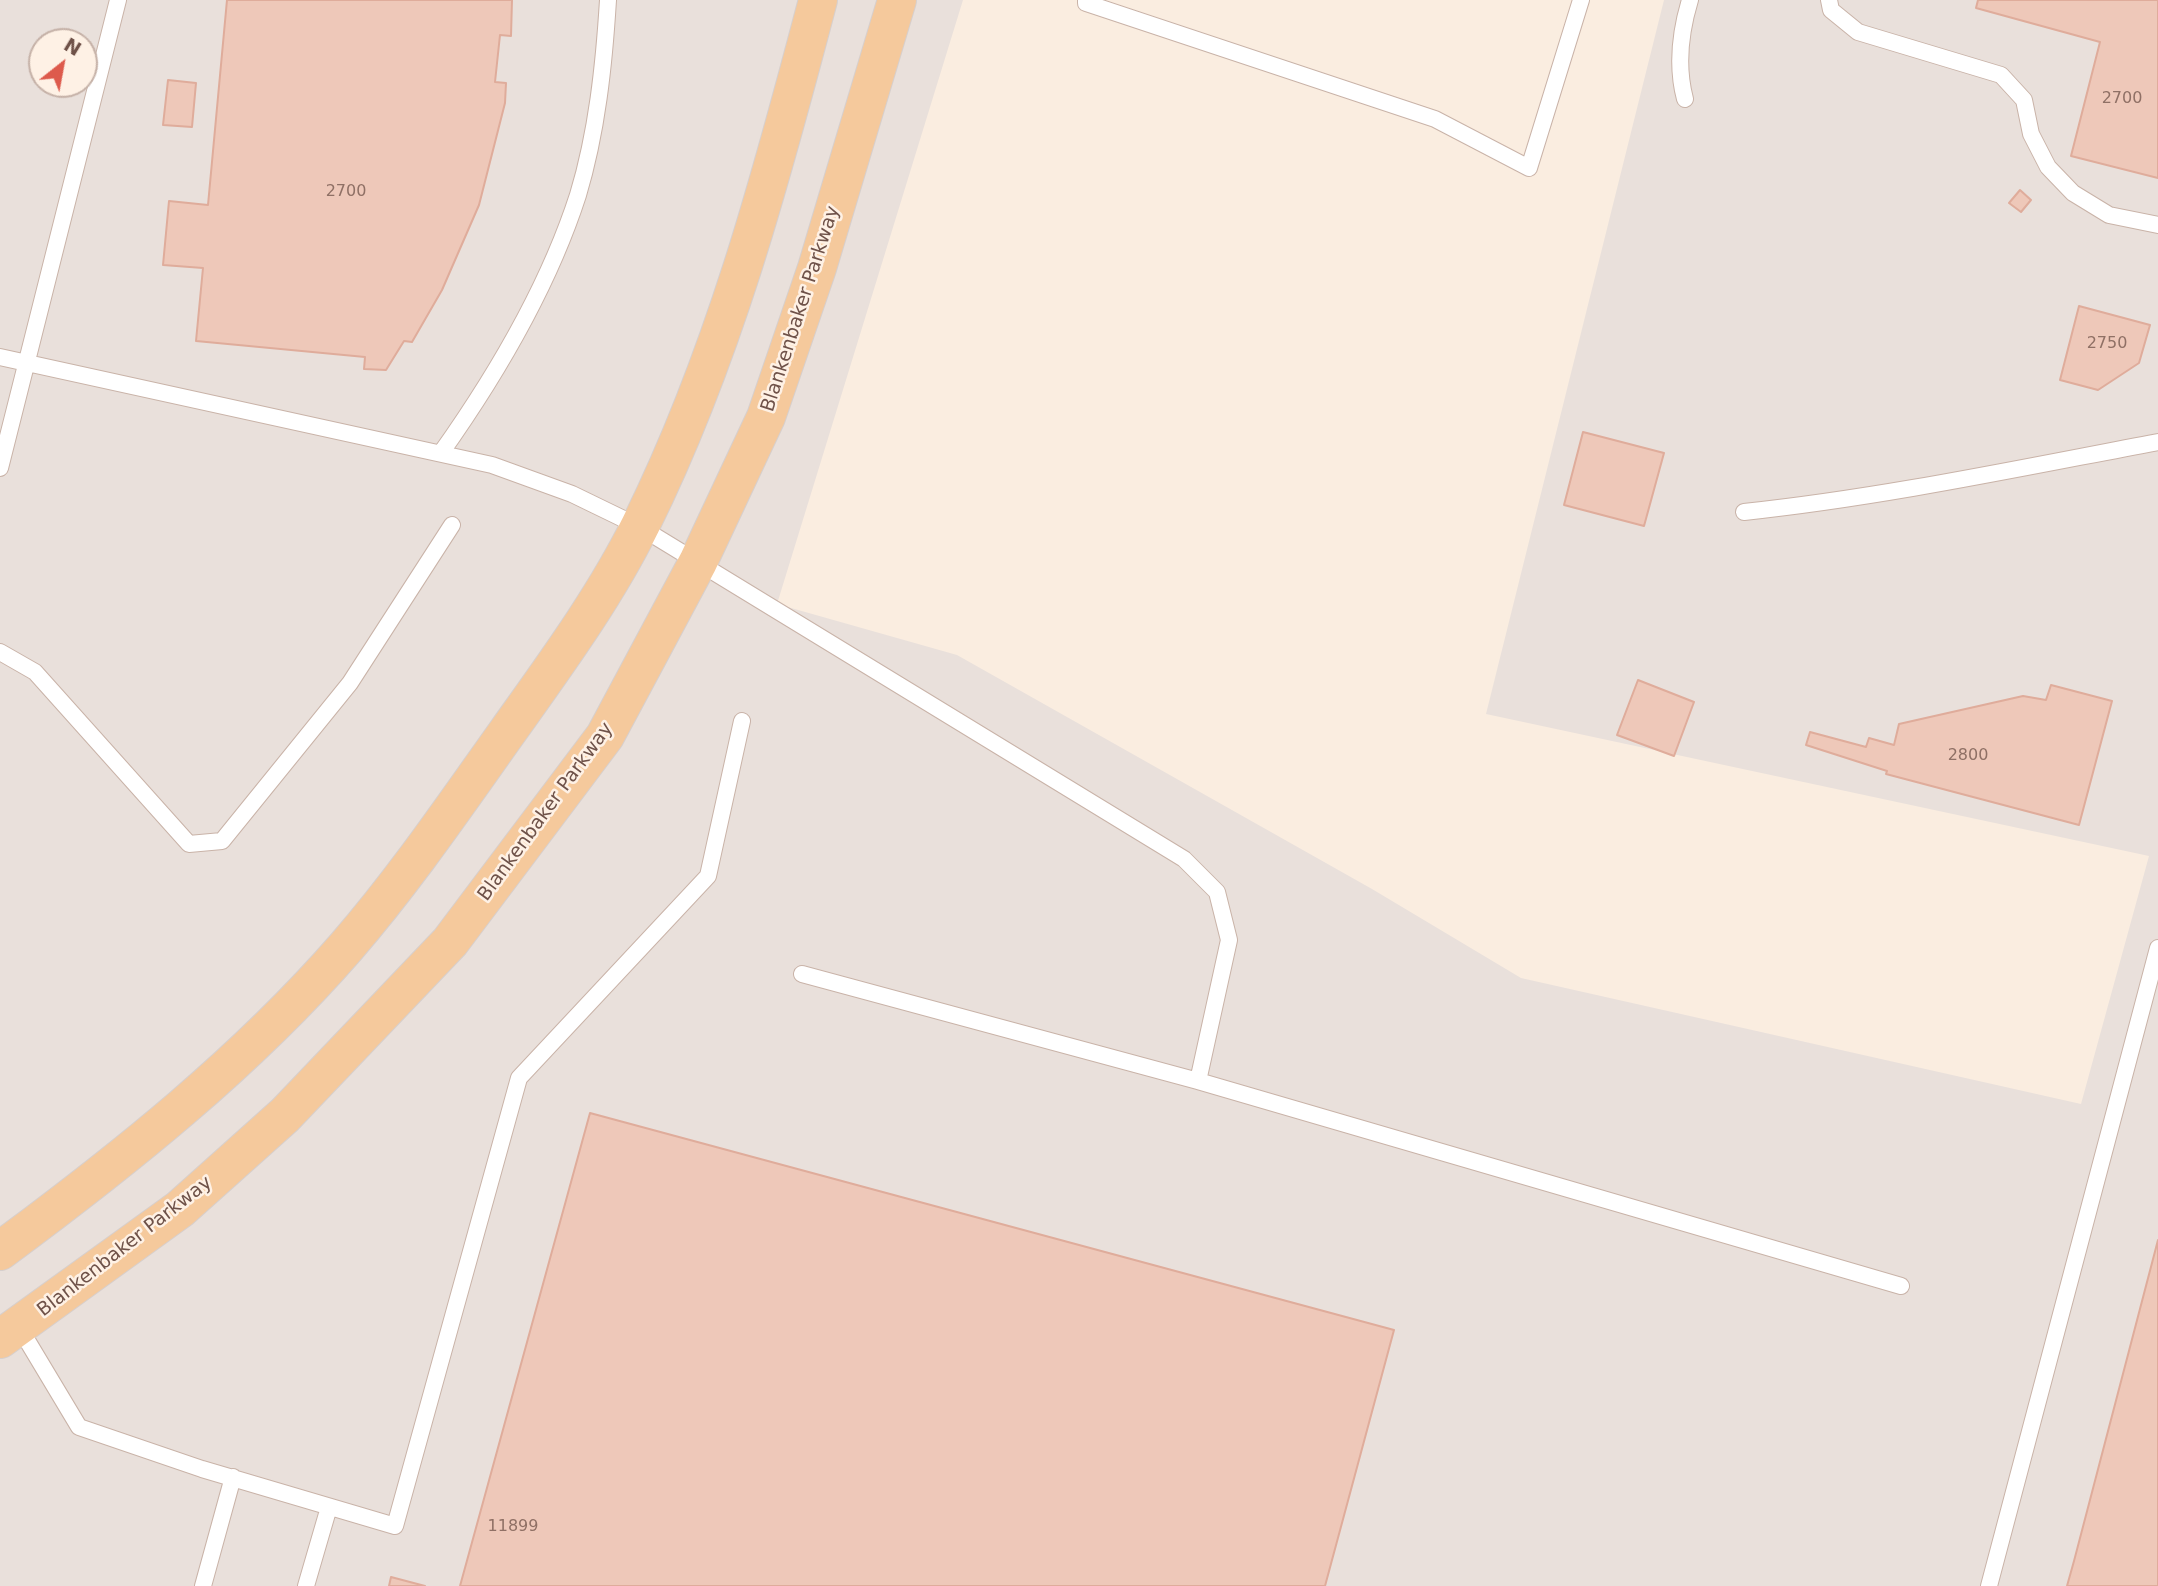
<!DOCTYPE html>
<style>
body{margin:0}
#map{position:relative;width:2158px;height:1586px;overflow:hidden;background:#faede0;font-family:"DejaVu Sans",sans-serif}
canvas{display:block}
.north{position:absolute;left:28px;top:28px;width:70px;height:70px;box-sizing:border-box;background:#fef1e5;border:2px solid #c5b1a7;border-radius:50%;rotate:31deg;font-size:19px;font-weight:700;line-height:28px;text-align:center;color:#6f5249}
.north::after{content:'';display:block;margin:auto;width:24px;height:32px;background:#dd5a4c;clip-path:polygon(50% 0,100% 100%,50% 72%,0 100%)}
</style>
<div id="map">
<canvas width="2158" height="1586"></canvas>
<div class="north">N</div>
</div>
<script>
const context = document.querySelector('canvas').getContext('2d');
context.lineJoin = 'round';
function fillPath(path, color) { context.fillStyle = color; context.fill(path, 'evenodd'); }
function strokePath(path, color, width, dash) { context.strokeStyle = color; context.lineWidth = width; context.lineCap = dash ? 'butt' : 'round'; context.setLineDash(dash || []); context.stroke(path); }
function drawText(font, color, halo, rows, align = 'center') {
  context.font = font + ' "DejaVu Sans",sans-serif'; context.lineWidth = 5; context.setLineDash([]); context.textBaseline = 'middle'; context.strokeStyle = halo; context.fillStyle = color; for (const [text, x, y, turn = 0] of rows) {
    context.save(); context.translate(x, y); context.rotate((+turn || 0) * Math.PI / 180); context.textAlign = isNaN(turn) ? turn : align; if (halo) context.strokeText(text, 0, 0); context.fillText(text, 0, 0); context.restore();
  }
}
fillPath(new Path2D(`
 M0 0H963L777 604 957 655 1372 889 1521 978 2081 1104 2149 856 1486 714 1664 0H2158V1586H0ZM42 42H84V84H42Z`), '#e9e0db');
const building = new Path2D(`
 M227 0H512L511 36 500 35 495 82 506 83 505 103 479 205 442 290 412 342 404 341 386 370 364 369 365 357 196 341 203 268 163 265 169 201 208 205Z
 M1978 0H2158V178L2071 156 2100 42 1976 8Z
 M168 80 196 83 192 127 163 125Z
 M2020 190 2031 200 2021 212 2009 203Z
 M2079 306 2150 325 2139 363 2098 390 2060 380Z
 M1583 432 1664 453 1644 526 1564 505Z
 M1638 680 1694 702 1674 756 1617 735Z
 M2051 685 2112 701 2079 825 1886 774 1887 771 1806 745 1810 732 1866 747 1869 738 1894 745 1899 724 2023 696 2046 700Z
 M590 1113 1394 1330 1325 1586H460Z
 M2158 1240V1586H2067L2074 1561Z
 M391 1577 425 1586H389Z`);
fillPath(building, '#eec8b9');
strokePath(building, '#dfac9b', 2);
const lane = new Path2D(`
 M1086 0V3L1435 119 1529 168 1581 0
 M1829 0 1831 10 1858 32 2001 75 2024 100 2031 134 2048 167 2073 193 2109 215 2158 225
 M1685 99C1676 65 1680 33 1690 0
 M0 357 492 465 572 494 640 527 1184 859 1217 892 1229 940 1198 1081 802 974
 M441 453C497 374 548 288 578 195 597 132 604 65 608 0
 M0 468 118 0
 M1744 512C1884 497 2020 468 2158 442
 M0 652 35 672 189 844 222 841 350 683 452 525
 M1198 1081 1901 1286
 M19 1327 79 1427 202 1469 395 1526 519 1078 708 876 742 721
 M203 1586 233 1477
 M306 1586 329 1507
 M1989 1586 2158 948`);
const primary = new Path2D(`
 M0 1251C123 1160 245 1063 346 947 405 879 456 804 508 731 555 665 605 597 641 524 723 358 771 179 818 0
 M0 1339 180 1209 285 1115 450 942 605 736 698 562 766 417 817 268 897 0`);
strokePath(lane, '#c9b3a8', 18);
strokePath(primary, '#d7cfcc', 40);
strokePath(lane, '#fff', 16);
strokePath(primary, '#f5c99c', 38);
drawText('16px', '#8f7065', null, [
 ["2700",2122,99],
 ["2700",346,192],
 ["2750",2107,344],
 ["2800",1968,756],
 ["11899",513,1527]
]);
drawText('19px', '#6f5249', '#fef1e5', [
 ["Blankenbaker Parkway",801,309,-72],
 ["Blankenbaker Parkway",546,812,-54],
 ["Blankenbaker Parkway",125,1247,-38]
]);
</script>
